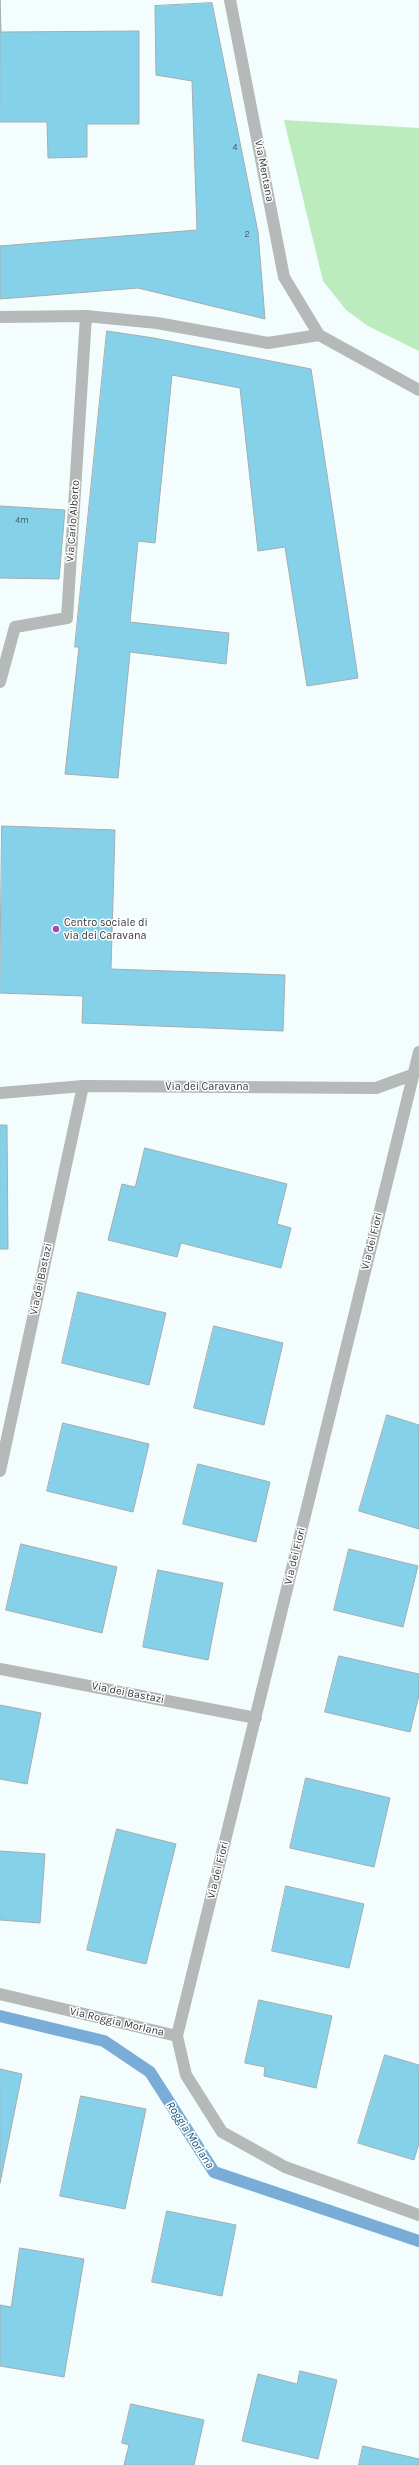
<!DOCTYPE html>
<style>
body{margin:0}
canvas{display:block;background:#f3fdfd}
</style>
<canvas width="419" height="2465"></canvas>
<script>
const context = document.querySelector('canvas').getContext('2d');
context.lineJoin = 'round';
function fillPath(path, color) { context.fillStyle = color; context.fill(path, 'evenodd'); }
function strokePath(path, color, width, dash) { context.strokeStyle = color; context.lineWidth = width; context.lineCap = dash ? 'butt' : 'round'; context.setLineDash(dash || []); context.stroke(path); }
function drawText(font, color, halo, rows, align = 'center') {
  context.font = font + ' Karla,sans-serif'; context.lineWidth = 3; context.setLineDash([]); context.textBaseline = 'middle'; context.strokeStyle = halo; context.fillStyle = color; for (const [text, x, y, turn = 0] of rows) {
    context.save(); context.translate(x, y); context.rotate((+turn || 0) * Math.PI / 180); context.textAlign = isNaN(turn) ? turn : align; if (halo) context.strokeText(text, 0, 0); context.fillText(text, 0, 0); context.restore();
  }
}
fillPath(new Path2D(`
 M284 120 419 128V351L368 326 346 310 323 281Z`), '#bcecbd');
strokePath(new Path2D(`
 M0 2016 104 2041 150 2072 214 2172 419 2241`), '#79add7', 12);
const building = new Path2D(`
 M0 0 1 32 139 31V124H87V157L48 158 47 122H0Z
 M212 3 258 232 265 319 138 288 0 299V246L197 230 192 81 156 75 155 6Z
 M107 331 154 338 311 369 358 678 307 686 285 547 258 551 240 388 172 375 155 543 138 541 130 622 229 633 226 664 130 652 118 778 65 774 79 647H75Z
 M0 506 65 510 59 579 0 578Z
 M2 826 115 830 111 969 285 975 283 1031 82 1023 83 996 0 993Z
 M0 1125H7L8 1249H0Z
 M145 1148 287 1184 277 1224 291 1228 281 1268 181 1243 177 1257 108 1240 122 1184 135 1187Z
 M78 1292 166 1313 149 1385 62 1363Z
 M214 1326 283 1343 264 1425 194 1408Z
 M387 1415 419 1425V1529L359 1511Z
 M63 1423 149 1444 133 1512 47 1491Z
 M198 1464 270 1482 256 1542 183 1524Z
 M21 1544 117 1567 102 1633 6 1610Z
 M349 1549 418 1566 403 1627 334 1610Z
 M158 1570 223 1583 208 1660 143 1647Z
 M339 1656 419 1674V1695L410 1732 325 1712Z
 M0 1705 41 1713 27 1784 0 1779Z
 M306 1778 390 1798 374 1867 290 1848Z
 M117 1829 176 1844 146 1964 87 1950Z
 M0 1851 45 1854 40 1923 0 1920Z
 M286 1886 364 1904 349 1968 272 1951Z
 M259 2000 332 2016 316 2088 264 2076 265 2067 245 2063Z
 M385 2055 419 2065V2143L414 2160 358 2143Z
 M0 2069 22 2074 0 2183Z
 M81 2096 146 2109 125 2209 60 2196Z
 M167 2211 236 2225 222 2296 152 2282Z
 M20 2248 84 2259 64 2377 0 2366V2305L11 2307Z
 M300 2371 337 2380 318 2459 242 2441 258 2374 297 2384Z
 M131 2404 204 2420 194 2465H124L129 2445 122 2443Z
 M363 2446 419 2459V2465H359Z`);
fillPath(building, '#85d1e9');
strokePath(building, '#a4adb0', 1);
strokePath(new Path2D(`
 M230 0 284 277 319 335
 M0 317 86 316 157 323 268 343 319 335
 M319 335 419 390
 M0 682 15 627 67 618 86 316
 M419 1052 177 2036 186 2075 222 2132 285 2167 419 2215
 M0 1093 83 1086 376 1088 412 1075
 M0 1471 83 1086
 M0 1669 256 1718
 M0 1994 177 2036`), '#b5b9b7', 12);
for (const [x, y, r, color] of [
 [56,929,4,"#9f4ab7"]
]) { const dot = new Path2D(); dot.arc(x, y, r, 0, 2 * Math.PI); context.fillStyle = color; context.fill(dot); strokePath(dot, '#fff', 1.5); }
drawText('9px', '#475d63', null, [
 ["4",235,147],
 ["2",247,234],
 ["4m",22,520]
]);
drawText('11px', '#323636', '#fff', [
 ["Via Mentana",264,171,79],
 ["Via Carlo Alberto",73,521,-86],
 ["Via dei Caravana",207,1087],
 ["Via dei Fiori",372,1241,-76],
 ["Via dei Bastazi",41,1279,-78],
 ["Via dei Fiori",295,1556,-76],
 ["Via dei Bastazi",128,1693,11],
 ["Via dei Fiori",218,1870,-76],
 ["Via Roggia Morlana",117,2022,13]
]);
drawText('11px', '#323636', '#fff', [
 ["Centro sociale di",64,923],
 ["via dei Caravana",64,936]
], 'left');
drawText('italic 12px', '#17527a', '#fff', [
 ["Roggia Morlana",190,2135,57]
]);
</script>
